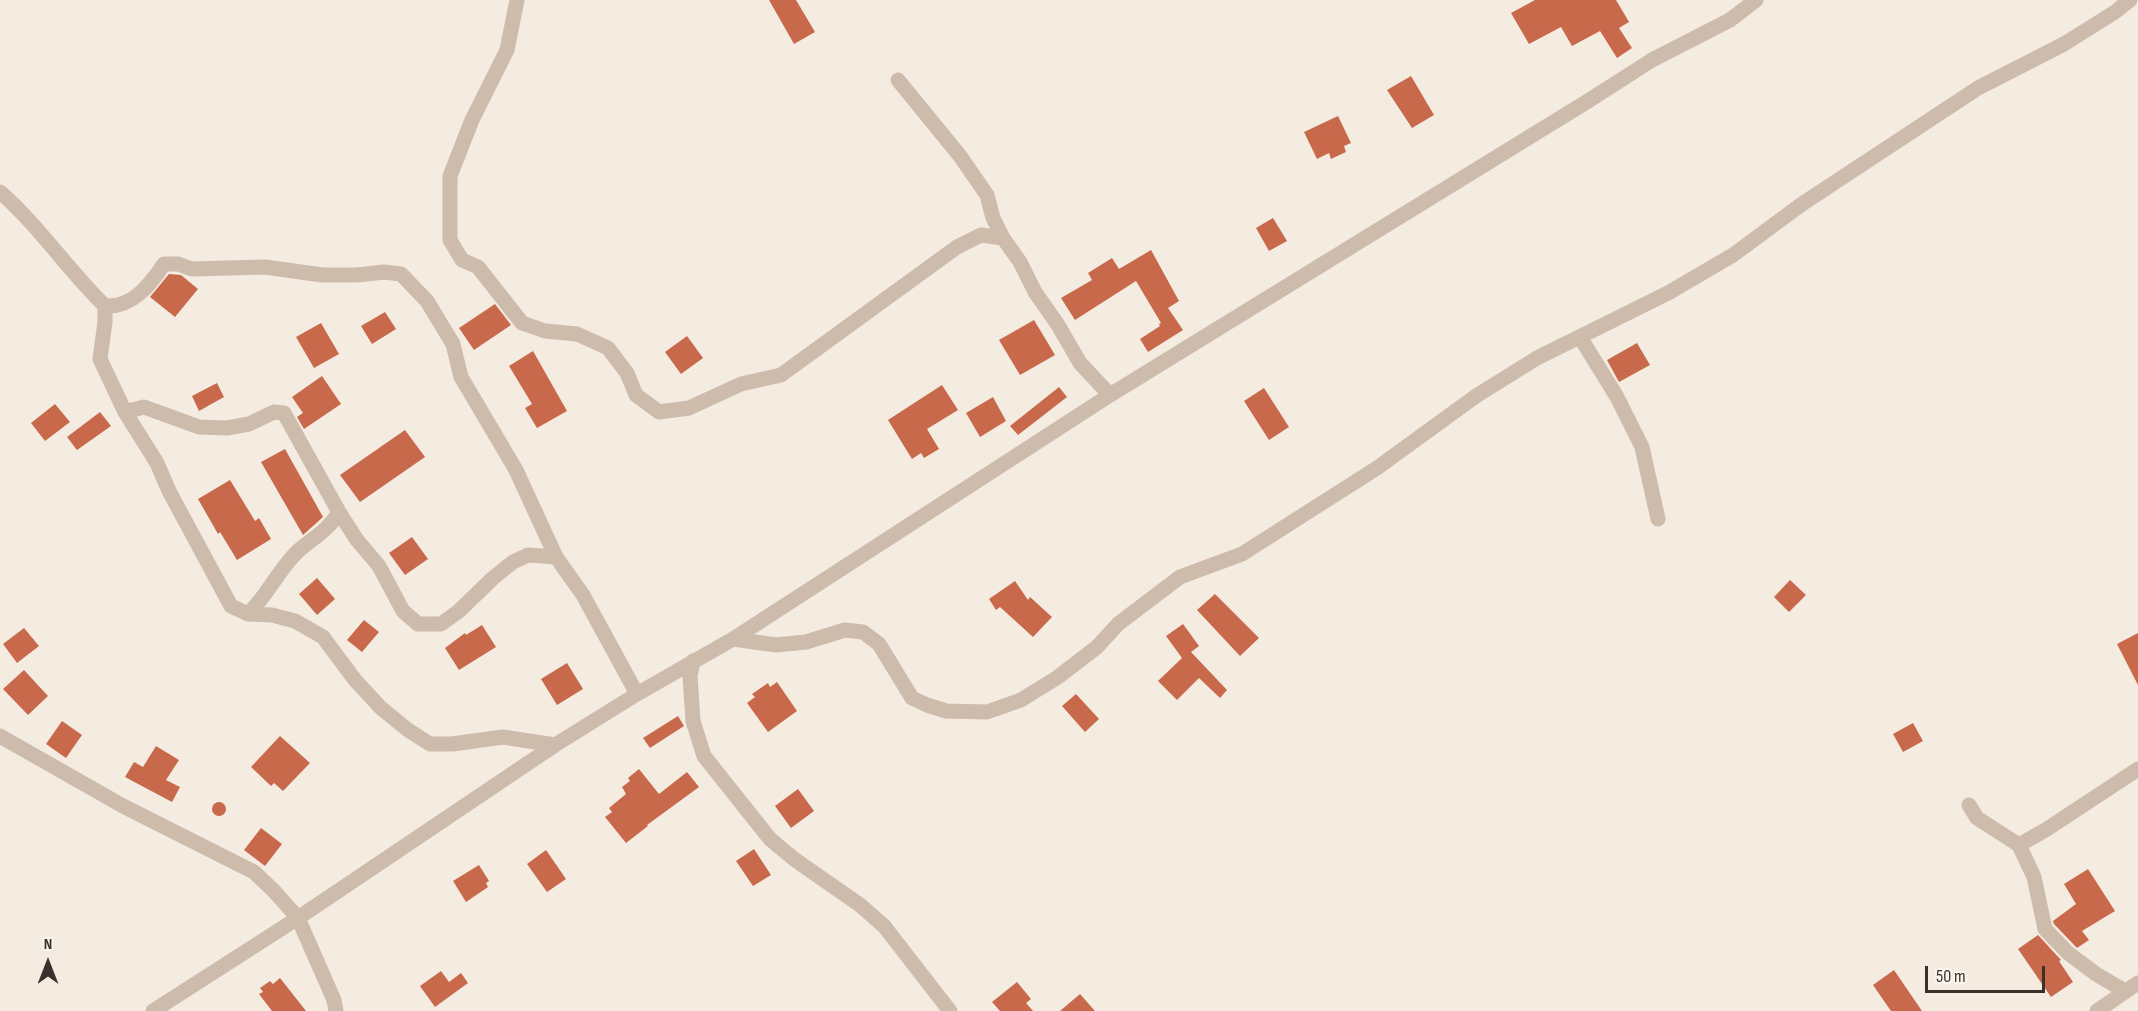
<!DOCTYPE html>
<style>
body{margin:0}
#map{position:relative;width:2138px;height:1011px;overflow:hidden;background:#f4ebe1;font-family:"Sofia Sans Condensed",sans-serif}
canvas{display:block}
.north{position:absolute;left:18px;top:933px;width:60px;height:60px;-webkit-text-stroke:4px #fbf5ee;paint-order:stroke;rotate:0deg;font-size:16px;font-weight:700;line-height:24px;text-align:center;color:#3b302b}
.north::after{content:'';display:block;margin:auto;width:21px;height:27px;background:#3b302b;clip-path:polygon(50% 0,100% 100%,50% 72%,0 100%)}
.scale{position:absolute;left:1925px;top:966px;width:120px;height:27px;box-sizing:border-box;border:3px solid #3b302b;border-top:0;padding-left:8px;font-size:18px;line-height:21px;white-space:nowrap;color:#3b302b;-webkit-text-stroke:4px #fbf5ee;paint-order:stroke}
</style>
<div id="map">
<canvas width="2138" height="1011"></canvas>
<div class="north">N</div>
<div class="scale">50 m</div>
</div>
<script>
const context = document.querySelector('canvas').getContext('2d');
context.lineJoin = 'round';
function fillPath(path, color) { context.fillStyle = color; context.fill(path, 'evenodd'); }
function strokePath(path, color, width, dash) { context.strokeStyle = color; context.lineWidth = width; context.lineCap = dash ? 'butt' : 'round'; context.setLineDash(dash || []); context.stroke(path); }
fillPath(new Path2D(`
 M769 0H796L815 32 794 44Z
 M1535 0H1616L1629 22 1619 28 1632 48 1617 58 1600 31 1572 46 1561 27 1529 44 1511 13Z
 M1411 76 1434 115 1412 128 1387 90Z
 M1338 116 1351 143 1344 146 1346 152 1331 159 1329 153 1317 159 1304 132Z
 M1273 218 1287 241 1269 251 1256 228Z
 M1151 250 1179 301 1168 308 1183 330 1148 352 1140 339 1160 326 1159 324 1161 323 1136 281 1075 320 1061 298 1092 280 1088 273 1112 258 1119 269Z
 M169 274 181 275 198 289 175 317 150 297Z
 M495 304 511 325 474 350 459 328Z
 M385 312 396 329 372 344 361 326Z
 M1034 320 1055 355 1020 375 999 340Z
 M321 323 339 354 314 368 296 337Z
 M687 336 703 358 681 374 665 352Z
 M1637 343 1650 365 1619 382 1607 360Z
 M533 351 567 411 537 428 525 408 532 404 509 366Z
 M322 376 341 404 304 429 297 417 303 413 292 397Z
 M217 383 224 397 199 411 192 396Z
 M942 385 958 410 927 429 939 449 924 458 921 453 912 459 888 420Z
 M1059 387 1067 397 1018 435 1010 426Z
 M1264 388 1289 427 1269 440 1244 401Z
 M993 397 1006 421 980 437 966 413Z
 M55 404 70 422 45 441 31 423Z
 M100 412 111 426 77 450 67 437Z
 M405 430 425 457 360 502 340 475Z
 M285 449 323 517 303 535 261 462Z
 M230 480 255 521 259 518 271 539 237 560 220 532 218 534 198 499Z
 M412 537 428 559 405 575 389 553Z
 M317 578 335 599 317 615 299 594Z
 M1790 580 1806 595 1789 612 1774 597Z
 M1015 581 1028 600 1030 597 1052 617 1033 637 1000 607 996 610 989 599Z
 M1215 594 1259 638 1240 656 1197 610Z
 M364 620 379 632 362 652 347 640Z
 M1183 624 1199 646 1191 652 1227 690 1220 698 1199 678 1177 700 1158 681 1182 658 1166 636Z
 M482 625 496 647 459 670 445 648 465 633 466 635Z
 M24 628 39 646 17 663 3 644Z
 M2138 633V685L2117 644Z
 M567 663 583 689 557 705 541 679Z
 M24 670 48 696 28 715 3 689Z
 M777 682 797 711 768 732 747 703 755 697 752 694 768 683 770 687Z
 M1076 694 1099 719 1085 732 1062 706Z
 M678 716 684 726 650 748 643 738Z
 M62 721 82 735 66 758 46 744Z
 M1913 723 1923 741 1903 752 1893 734Z
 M280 736 310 763 283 791 274 783 271 786 251 767Z
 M156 746 179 760 166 780 180 787 172 802 125 777 134 762 143 767Z
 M639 769 659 794 687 772 699 787 647 825 648 826 626 843 605 817 612 812 609 808 626 794 622 787 630 781 628 778Z
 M798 789 814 811 791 828 775 806Z
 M212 809a7 7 0 1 1 14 0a7 7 0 1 1-14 0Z
 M261 828 282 844 265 866 244 850Z
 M754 849 771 875 753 886 736 861Z
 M546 850 566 879 547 892 527 864Z
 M479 865 489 881 486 883 488 887 466 902 453 881Z
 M2088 869 2115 911 2082 931 2089 940 2077 948 2054 924 2053 921 2076 904 2064 884Z
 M2038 935 2061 960 2059 961 2073 982 2051 997 2018 949Z
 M1894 970 1922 1011H1891L1873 985Z
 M441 971 449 982 461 973 468 983 435 1007 420 986Z
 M280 978 306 1011H272L259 994 263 992 260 988 270 981 273 984Z
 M1017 982 1031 999 1026 1003 1033 1011H1000L992 1002Z
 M1080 994 1095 1011H1060Z`), '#c8694b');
strokePath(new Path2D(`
 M517 0 507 50 472 120 450 176V240L462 260 478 267 522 323 545 331 577 334 608 348 627 373 636 395 659 412 689 408 741 384 781 375 957 247 981 235 1003 238 1020 262 1035 292 1058 325 1080 363 1110 395
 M898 80 960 156 987 195 993 218 1003 238
 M0 192C39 226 68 270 105 306V322L100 359 125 412 157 463 169 491 231 606 248 614 272 615 295 621 323 637 355 680 381 708 408 730 430 744H452L503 737 555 745
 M105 306C132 308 150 285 164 264H178L192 269 265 267 322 275H357L384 272 401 274 427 301 453 344 461 377 516 470 556 557
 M1580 337 1617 397 1642 447 1658 519
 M125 412 144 407 199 427 227 428 249 424 274 412 284 413 339 512 357 540 379 566 403 611 418 624H441L459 611 493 578 513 562 528 555 556 557 583 595 637 694
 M248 614C268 595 278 570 298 551 313 538 329 530 339 512
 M733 639 776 645 806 642 845 630 863 632 879 644 912 698 927 705 946 711 987 712 1021 700 1058 677 1097 647 1118 624 1180 577 1242 554 1377 468 1476 396 1537 358 1668 293 1733 255 1802 204 1978 88 2064 44 2115 12 2130 0
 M693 661 690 676 693 721 704 756 770 839 794 859 860 905 884 926 950 1011
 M0 736 123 806 254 872 274 891 298 918 334 1000 336 1011
 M1969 805 1977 818 2019 845 2034 877 2045 929 2068 953 2096 974 2125 991
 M2019 845 2047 829 2138 769
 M153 1011 298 918 555 745 637 694 733 639 1110 395 1588 101 1652 60 1730 20 1756 0
 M2097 1011 2138 983`), '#cdbbac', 15);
</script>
